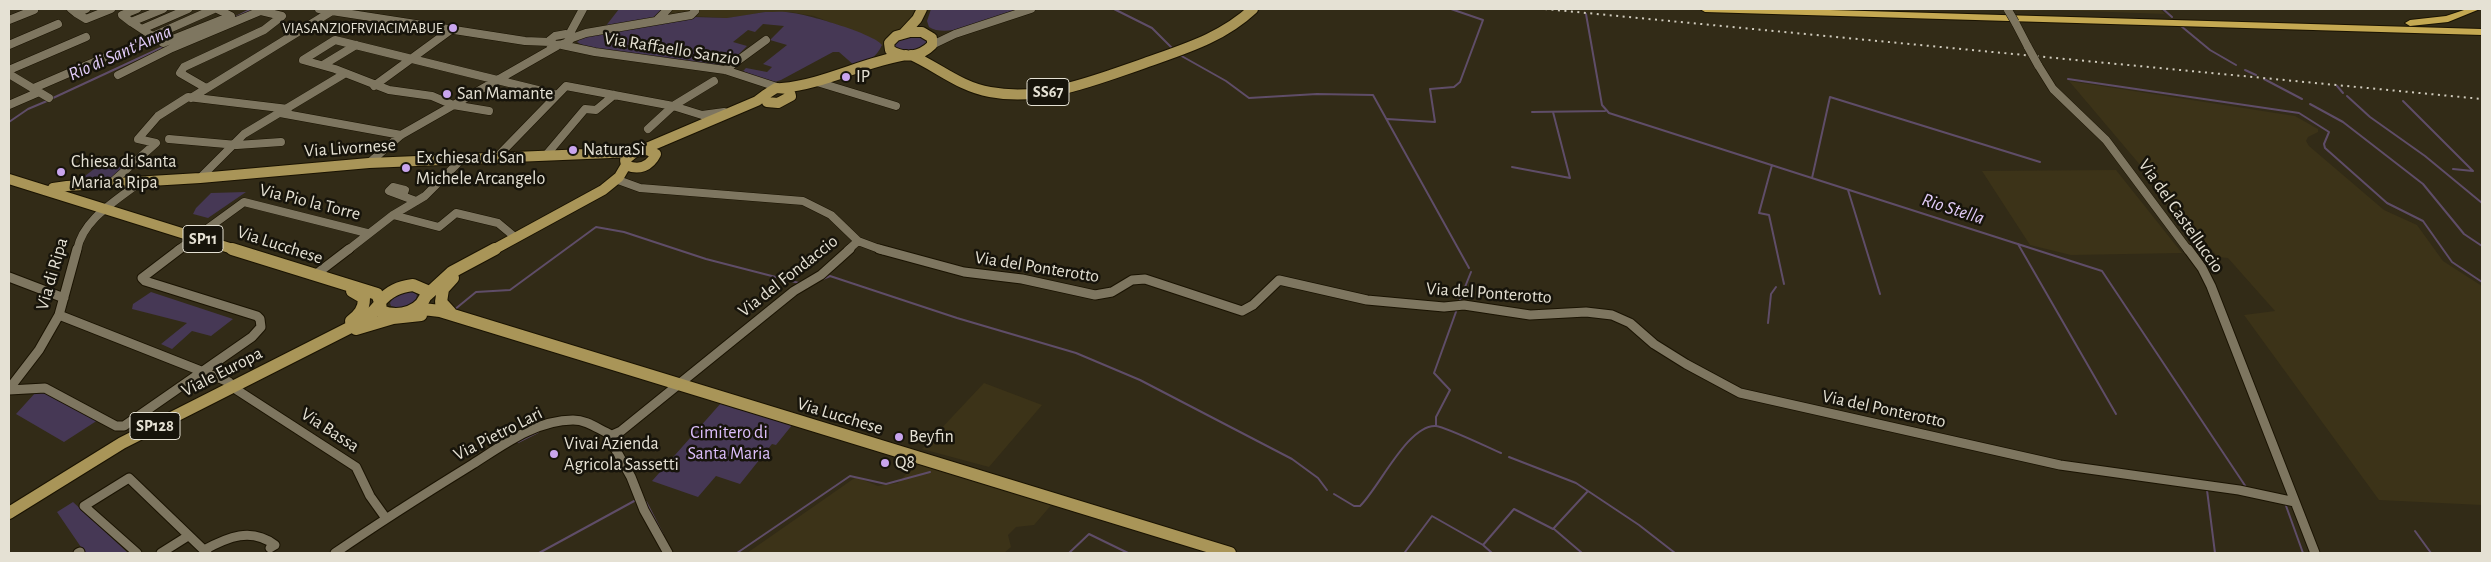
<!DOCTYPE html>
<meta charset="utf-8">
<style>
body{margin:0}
#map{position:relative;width:2491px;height:562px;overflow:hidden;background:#322b17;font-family:"Alegreya Sans",sans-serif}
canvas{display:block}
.frame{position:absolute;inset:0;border:10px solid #e5e1d4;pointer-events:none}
</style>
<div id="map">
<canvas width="2491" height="562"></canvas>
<div class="frame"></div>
</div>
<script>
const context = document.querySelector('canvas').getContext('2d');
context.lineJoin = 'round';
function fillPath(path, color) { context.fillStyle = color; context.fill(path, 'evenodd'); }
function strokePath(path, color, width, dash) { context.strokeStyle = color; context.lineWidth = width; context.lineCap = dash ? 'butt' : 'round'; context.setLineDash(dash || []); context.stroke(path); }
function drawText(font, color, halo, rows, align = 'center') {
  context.font = font + ' "Alegreya Sans",sans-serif'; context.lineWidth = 5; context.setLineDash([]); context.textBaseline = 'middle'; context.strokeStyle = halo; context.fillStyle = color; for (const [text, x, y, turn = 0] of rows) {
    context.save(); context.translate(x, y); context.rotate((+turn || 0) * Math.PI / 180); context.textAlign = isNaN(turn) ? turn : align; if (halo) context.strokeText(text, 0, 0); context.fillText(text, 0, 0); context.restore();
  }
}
fillPath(new Path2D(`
 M665 9H918L906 28 888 37 883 46 860 34 814 16 790 12H766L728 18 693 16 656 22Z
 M2015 9H2160L2165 14 2057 10 2016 11Z
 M2069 81 2295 116 2318 129V132L2308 137 2306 141 2309 146 2384 210 2417 225 2443 261 2482 286V505L2379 500 2244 315 2275 311 2228 258 2218 257Z
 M2116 170 2182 253 2071 255 2030 245 1982 171Z
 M984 383 1042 405 989 467 922 449Z
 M917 462 1053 503 1034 525 1016 527 1008 535 1011 547 1004 553H747L856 477 878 486 898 483Z`), '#3c3318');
fillPath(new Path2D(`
 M619 9H664L656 18 605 27Z
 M931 9H1018C996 16 949 40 929 27L927 21Z
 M765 12C774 12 784 11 793 13 809 15 875 34 882 45 877 57 866 63 855 66L839 52H833L781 80 771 83 743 71 746 68 767 72 772 67 763 64 787 45 770 40 784 26 763 24 755 32 748 30 733 42 747 46 725 68 586 47 577 42 582 37 694 17 727 18Z
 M919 34 929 42 923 49 897 52 892 43 894 41Z
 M98 166 126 167 111 181 77 182Z
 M246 192 208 218 193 214 196 208 211 193Z
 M412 291 417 295C415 307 401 309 391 306L390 303C394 294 403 293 412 291Z
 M151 292 233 319 211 336 192 331 172 349 161 344 187 323 132 309 133 304Z
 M44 390 98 420 64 442 16 414 36 392Z
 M721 403 734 406 733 408 793 424 776 445 772 444 740 484 716 476 698 497 652 481Z
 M73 502 128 553H85L57 512Z`), '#463855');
strokePath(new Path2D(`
 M1114 9 1152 28 1173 49
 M2163 9 2172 17
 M1586 14 1602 105 1609 113 2102 271 2246 487
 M234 18 252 9
 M2181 26 2210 50 2236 65
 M1178 54 1226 81 1249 98 1317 94 1373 95 1469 268
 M2245 70 2256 75
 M2068 79 2299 113 2329 132 2324 144 2325 148 2387 203 2423 221 2452 262 2482 282
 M2264 79 2302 99
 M2337 86 2343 93
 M2347 96 2370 117 2425 156 2482 203
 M53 98 165 46
 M2403 101 2473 171 2453 169
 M2310 104 2343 122 2423 184 2464 234 2482 246
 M1532 112 1605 111
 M1387 119 1435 122 1430 89 1454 87 1460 82 1483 20 1451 9
 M9 122 28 109 47 101
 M1772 165 1759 213 1769 215 1784 284
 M1512 167 1570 178 1553 112
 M1812 178 1830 97 2040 162
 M1848 190 1880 294
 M2018 244 2116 414
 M823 279 830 276 957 318 1076 353 1140 380 1292 459 1318 478 1327 490
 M1459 302 1471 272
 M454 310 476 292 510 290 596 227 624 232 706 259 799 283
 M1768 323 1771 294 1776 287
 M1436 426V417L1450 390 1434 373 1457 309
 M518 442 538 432
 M1509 457 1576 483 1639 525 1675 553
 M2207 490 2215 553
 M1334 494 1354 506H1360C1379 488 1408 424 1436 426 1446 427 1489 448 1501 453
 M646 502 663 535
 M2285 503 2303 553
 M1554 529 1582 553
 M2415 531 2431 553
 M1405 552 1432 516 1483 545
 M539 553 636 500
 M737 553 850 476 886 484 930 472
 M1069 553 1089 534 1128 553
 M1492 553 1483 545 1514 509 1553 529 1588 491`), '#5f4d68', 2);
const minorFar1 = new Path2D(`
 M71 9 76 13 86 9
 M137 9 122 15 131 22 163 9
 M319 9 525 41 550 42
 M76 13 86 19 111 9
 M9 20 34 10
 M657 20 668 9
 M131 22 163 43 231 16 217 9
 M2015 22 2028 47
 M142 29 188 9
 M566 34 572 38C566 45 559 46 550 44V40L555 36Z
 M569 35 583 9
 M153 36 214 9
 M572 38 586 33 691 15 695 11
 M9 45 58 24
 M562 45 595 52 725 70 780 88
 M932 45 955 34 1031 9
 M323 65 356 45
 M2038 65 2053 89 2106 140 2188 250
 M9 70 86 37
 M725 70 766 40
 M9 74 49 98
 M118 75 172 48 265 9
 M817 82 896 106
 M374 86 452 29
 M34 88 113 54
 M206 88 180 73 184 67 264 30 282 16 261 11
 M191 98 332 11
 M9 105 39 92
 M489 111 453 105 432 96 389 90 335 69 303 60 335 40 554 94
 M280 113 401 135
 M648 129 673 106 714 81
 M169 139 237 145 281 142
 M547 154 585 109 596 110 614 95
 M496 158 566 86 673 106 702 115 724 112
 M369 163 401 135 557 46
 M200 178 244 134 344 74
 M618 180 640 188 803 201 831 215 858 241
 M110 184 156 143 138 139 158 116 188 97 288 109
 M403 195 405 190 393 187 389 191 416 201
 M393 215 439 227 456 213 498 223 516 238
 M858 241 882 250
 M77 250C83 219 116 201 140 182
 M178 250 244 202 367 233
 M348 250 393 215 425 196 461 160
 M848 250 858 241`);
const minor = new Path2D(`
 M879 249 964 272 1022 279 1095 295 1112 292 1132 280 1145 279 1242 311 1253 305 1279 280 1367 300 1444 307 1464 305 1530 315 1586 312 1612 315 1630 323 1654 344 1686 364 1740 393 2060 465 2239 490 2295 502
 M2188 249 2202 268 2211 286 2315 553
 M315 275 349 249
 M9 277 64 298
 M59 315 229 382
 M9 389 39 350 59 315 77 249
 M9 390 45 388 116 426H124L252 337 261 327 260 319 257 316 145 281 142 278 180 249
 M237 390 356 467 370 496 385 517
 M612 435V443L631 477 644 510 668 553
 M204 550C228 537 251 527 275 545L270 548
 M78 553 80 552
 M137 553 84 506 129 478 207 553
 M161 553 188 536
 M335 553C380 522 426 493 473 464 503 445 536 420 573 420 588 420 599 430 612 435L621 431 794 291 821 275 850 249`);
const majorFar1 = new Path2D(`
 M910 32H922L932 38V45C920 57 904 59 890 50L889 43 896 36Z
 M904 33 917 19 922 9
 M911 55C938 67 960 87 990 92 1044 102 1095 80 1145 63 1184 49 1222 38 1253 9
 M776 88 789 89 791 96 778 103 767 102 765 95Z
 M782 88C825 84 863 62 906 55
 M644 149 757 101 765 95
 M647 150 656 154C650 166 639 171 626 165L625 160 635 152Z
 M9 179 236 250
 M55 193 53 188 67 186 200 178 369 163 635 152
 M493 250 603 190 619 177 626 165`);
const major = new Path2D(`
 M232 249 377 294 380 302
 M413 285 427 291C423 312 399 318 381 311L380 302C389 291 399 287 413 285Z
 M427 295 452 272 495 249
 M411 311 423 309 440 311 1230 553
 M451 313 441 302 443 289 453 278
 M351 321C359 315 364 309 364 298L352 291
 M356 329 393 318 421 315
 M9 513 122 443 349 328 372 313 379 305`);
const highway = new Path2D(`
 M1700 9H1796L2482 29V35L1705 12Z
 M2467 9H2480L2448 22 2410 26 2405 23 2410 20 2446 16Z`);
strokePath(minorFar1, '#1a1302', 9);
strokePath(minor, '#1a1302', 11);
strokePath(majorFar1, '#1a1302', 12);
strokePath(major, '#1a1302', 14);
strokePath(highway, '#1a1302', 2);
strokePath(minorFar1, '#7e7660', 8);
strokePath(minor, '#7e7660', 9);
strokePath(majorFar1, '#a99558', 10);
strokePath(major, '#a99558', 12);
fillPath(highway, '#c5a952');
strokePath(new Path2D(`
 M1545 9 2482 99`), '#d0cbbd', 2, [2, 4.5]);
const minorBridge = new Path2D(`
 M2008 10 2015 22
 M2028 47 2038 65`);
strokePath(minorBridge, '#1a1302', 9, []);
strokePath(minorBridge, '#7e7660', 8);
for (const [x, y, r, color] of [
 [453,28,5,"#c9a5ee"],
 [846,77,5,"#c9a5ee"],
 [447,94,5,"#c9a5ee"],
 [573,150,5,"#c9a5ee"],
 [406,168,5,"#c9a5ee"],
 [61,172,5,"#c9a5ee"],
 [899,437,5,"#c9a5ee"],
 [554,454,5,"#c9a5ee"],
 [885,463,5,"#c9a5ee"]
]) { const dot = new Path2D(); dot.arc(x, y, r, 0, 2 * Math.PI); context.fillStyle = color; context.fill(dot); strokePath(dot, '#17140b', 2); }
drawText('15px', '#e5e1d4', '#17140b', [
 ["VIASANZIOFRVIACIMABUE",443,28]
], 'right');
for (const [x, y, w] of [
 [1048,92,42],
 [203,239,40],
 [155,426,50]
]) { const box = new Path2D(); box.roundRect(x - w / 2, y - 13.5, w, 27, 4); context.fillStyle = '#17140b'; context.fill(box); strokePath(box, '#e5e1d4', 1); }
drawText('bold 16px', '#e5e1d4', null, [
 ["SS67",1048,92],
 ["SP11",203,239],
 ["SP128",155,426]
]);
drawText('18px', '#e5e1d4', '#17140b', [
 ["Via Raffaello Sanzio",672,49,9],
 ["Via Livornese",350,148,-4],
 ["Via Pio la Torre",310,202,14],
 ["Via del Castelluccio",2181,216,55],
 ["Via Lucchese",280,245,18],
 ["Via del Ponterotto",1037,267,9],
 ["Via di Ripa",52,274,-74],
 ["Via del Fondaccio",788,276,-38],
 ["Via del Ponterotto",1489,293,4],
 ["Viale Europa",222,372,-27],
 ["Via del Ponterotto",1884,409,12],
 ["Via Lucchese",840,416,17],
 ["Via Bassa",330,430,33],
 ["Via Pietro Lari",498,434,-27]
]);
drawText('18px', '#e5e1d4', '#17140b', [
 ["IP",856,77],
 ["San Mamante",457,94],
 ["NaturaSì",583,150],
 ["Ex chiesa di San",416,158],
 ["Michele Arcangelo",416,179],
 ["Chiesa di Santa",71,162],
 ["Maria a Ripa",71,183],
 ["Beyfin",909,437],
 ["Vivai Azienda",564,444],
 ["Agricola Sassetti",564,465],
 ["Q8",895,463]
], 'left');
drawText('18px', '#dcbefb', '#17140b', [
 ["Cimitero di",729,433],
 ["Santa Maria",729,454]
]);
drawText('italic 19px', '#e3cdfb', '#17140b', [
 ["Rio di Sant'Anna",120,53,-24],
 ["Rio Stella",1953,209,18]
]);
</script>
